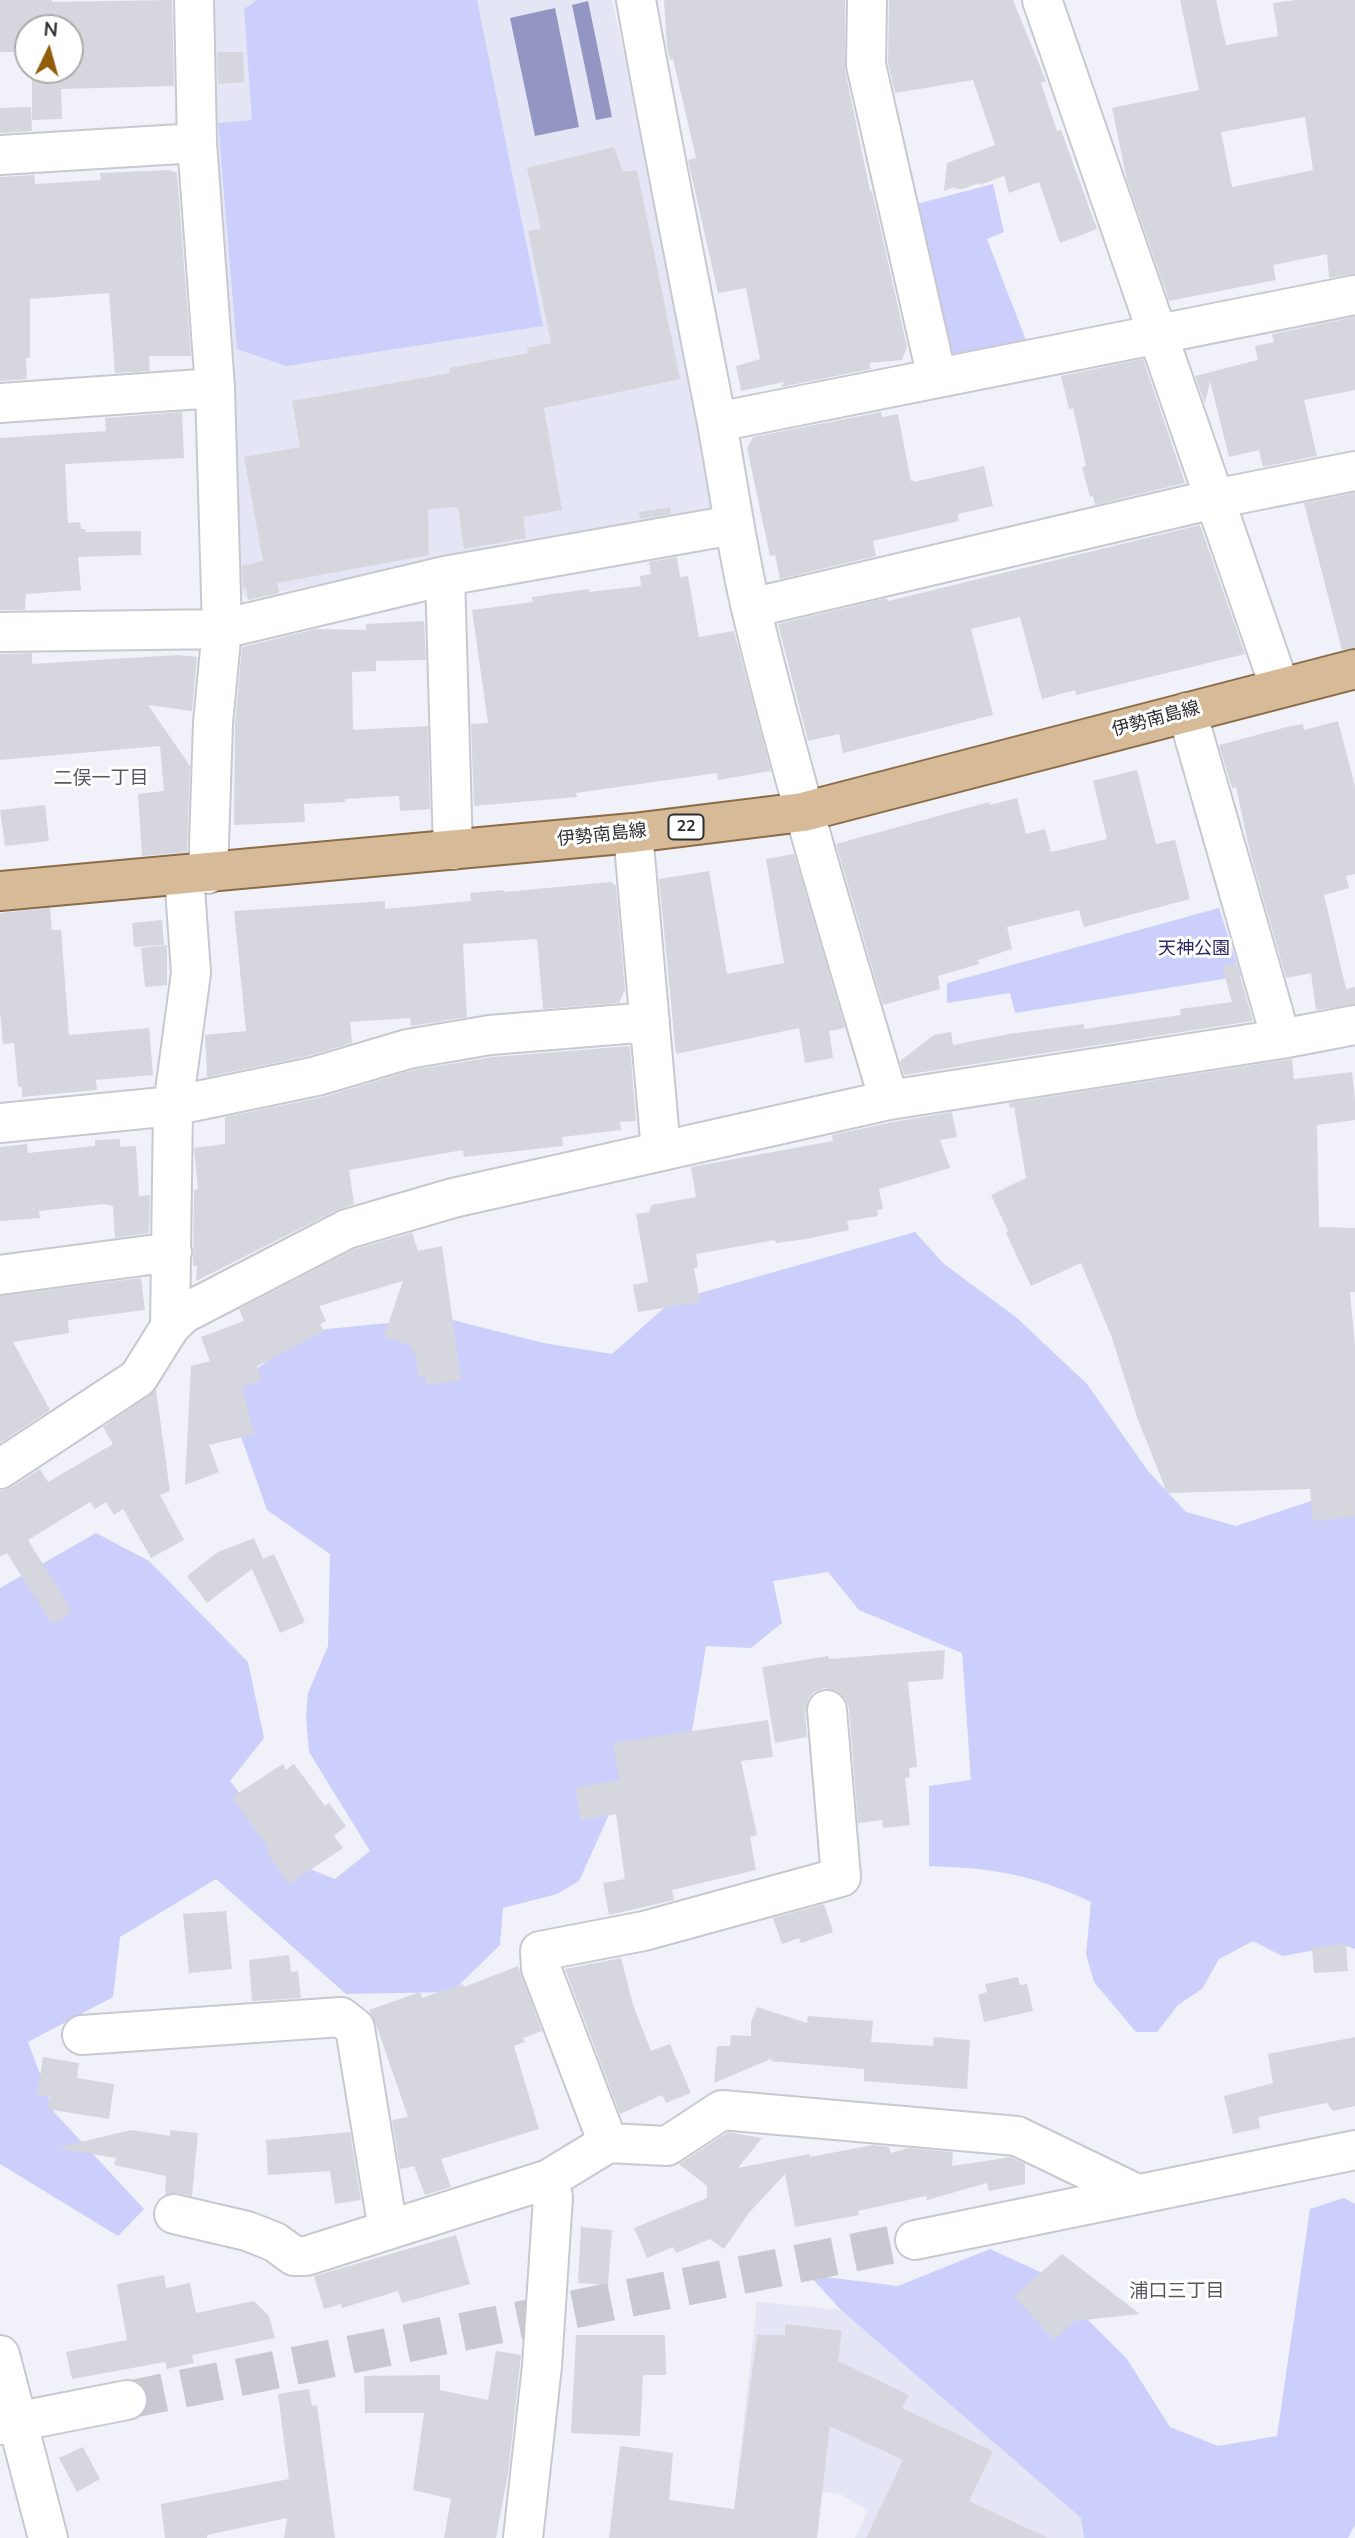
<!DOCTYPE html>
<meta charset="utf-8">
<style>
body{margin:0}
#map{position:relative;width:1355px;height:2538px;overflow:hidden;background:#f0f1f9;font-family:"Nunito Sans",sans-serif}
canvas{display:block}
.north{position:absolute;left:14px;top:14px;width:70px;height:70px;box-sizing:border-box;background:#fff;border:2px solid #ababac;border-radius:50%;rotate:5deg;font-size:19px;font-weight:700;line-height:28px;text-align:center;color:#2d2d30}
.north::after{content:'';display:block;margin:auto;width:24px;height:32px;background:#8f5d0c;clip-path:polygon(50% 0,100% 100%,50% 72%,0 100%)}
</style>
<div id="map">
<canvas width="1355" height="2538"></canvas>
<div class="north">N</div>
</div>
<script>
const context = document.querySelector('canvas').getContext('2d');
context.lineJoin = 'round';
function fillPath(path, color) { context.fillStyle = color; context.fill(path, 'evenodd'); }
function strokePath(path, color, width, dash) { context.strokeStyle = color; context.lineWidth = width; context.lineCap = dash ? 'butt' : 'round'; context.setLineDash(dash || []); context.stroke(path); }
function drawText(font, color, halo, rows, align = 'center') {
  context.font = font + ' "Nunito Sans","Noto Sans JP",sans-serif'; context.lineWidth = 6; context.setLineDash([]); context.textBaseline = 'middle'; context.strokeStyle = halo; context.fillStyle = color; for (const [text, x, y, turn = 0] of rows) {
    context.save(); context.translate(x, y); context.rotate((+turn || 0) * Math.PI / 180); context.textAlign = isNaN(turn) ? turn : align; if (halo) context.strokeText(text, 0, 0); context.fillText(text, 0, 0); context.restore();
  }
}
fillPath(new Path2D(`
 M207 0H612L719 493 708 515 246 598 236 586Z
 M757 2302 841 2310 1081 2518 1084 2538H855L868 2510 840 2494 737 2482Z`), '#e4e6f5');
fillPath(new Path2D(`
 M257 0H477L543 326 286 366 237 349 218 123 252 120 244 9Z
 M993 184 1004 232 987 239 1027 343 937 356 897 209Z
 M1219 908 1241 976 1015 1013 1010 993 947 1003V983Z
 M915 1232 944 1264 1017 1318 1087 1384 1148 1471 1186 1512 1236 1526 1323 1497 1355 1491V1949L1344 1945 1282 1956 1253 1941 1219 1959 1202 1989 1178 2005 1157 2032H1136L1094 1982 1086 1954 1091 1902C1032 1874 993 1868 929 1866V1786L971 1780 962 1653 859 1610 828 1572 773 1581 782 1623 751 1648 706 1646 690 1744 625 1779 579 1881 557 1894 503 1908 500 1945 452 1992 346 1994 216 1879 120 1937 113 1997 28 2042 54 2112 144 2209 118 2236 0 2164V1588L96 1533 149 1561 248 1662 264 1738 230 1781 295 1863 335 1879 370 1851 309 1752 306 1718 308 1693 328 1646 330 1554 267 1510 225 1392 308 1331 367 1325 445 1318 543 1343 612 1354 672 1301Z
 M1344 2198 1355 2204V2525L1348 2538H1084L1081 2518 841 2310 809 2275 898 2286 990 2249 1040 2272 1127 2359 1170 2427 1218 2446 1277 2436 1310 2209Z`), '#cccefb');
fillPath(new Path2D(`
 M588 1 612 117 596 120 572 5Z
 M555 8 579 127 535 136 510 18Z`), '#9395c3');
fillPath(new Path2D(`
 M0 0H52V2L172 0 174 86 61 89 62 119 32 120V70H70V28H28V52H0Z
 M664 0H845V70L870 191H872L907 347 902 360 869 363 871 369 781 387 784 382 741 391 736 366 760 359 746 288 718 293 688 160 696 158 673 59 670 60 667 47Z
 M889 0H1013L1046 81 1041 83 1057 131 1061 130 1097 229 1060 243 1039 182 1009 193 1004 176 980 185 979 183 963 189H956L955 187 944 191 947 163 995 145 973 80 895 93 888 63Z
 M1180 0H1216L1226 45 1278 36 1273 3 1296 0H1355V274L1329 278 1327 254 1273 265 1276 280 1169 301 1127 180 1112 108 1199 90ZM1305 117 1313 170 1232 187 1221 132Z
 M217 52H243L244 82 218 84Z
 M31 107 32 131 0 133V108Z
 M614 147 623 172 637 170 680 379 544 408 562 510 523 517 526 538 464 549 458 507 428 509 429 555 277 583 279 593 248 600 246 588 243 589 242 566 263 561 244 457 300 447 292 401 450 373 449 368 528 353 527 348 551 343 528 231 541 229 527 168Z
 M169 170 177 173 191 356H149L150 371 115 373 109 293 30 299V358H26L27 379 0 381V177L34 175 35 184 101 180 100 173Z
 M1355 317V390L1304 400 1317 456 1263 467 1259 450 1229 457 1210 381 1205 404 1195 376 1258 360 1255 346 1274 342 1272 334Z
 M1143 359 1185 483 1095 505 1093 496 1090 497 1082 467 1086 466 1073 408 1069 409 1061 376Z
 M182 412 184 458 65 464 68 523 80 522 81 529H85L86 532 141 531V555L78 557 81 590 26 594 25 610H0V438L106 431 105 418Z
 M881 412 882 417 898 414 911 481 914 480V482L984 466 993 506 958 514 959 521 873 541 876 556 780 579 775 555 770 556 747 448 753 437Z
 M1355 493V648L1342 650 1304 503Z
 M670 507 671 514 640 519 639 512Z
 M1200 525 1245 654 1076 695 1075 690 1042 699 1020 617 971 629 993 715 843 753 839 734 808 741 778 624 887 598 888 601Z
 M677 557 680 577 688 576 699 637 734 631 771 771 718 780 717 773 576 793 577 797 474 806 471 724 488 723 472 610 533 602 532 597 589 589V592L641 586 640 576 651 574 649 562Z
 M424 621 426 660 376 661V671L352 672 353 730 428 726 430 809 400 811 399 796 345 799V802L304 804 305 822 234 825 235 724 242 647 316 629 366 630V624Z
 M32 653V664L177 655 197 657 192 711 148 705 190 766 187 852 142 856 138 794 164 791 160 746 0 760V654Z
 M1338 721 1355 786V874L1346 876 1349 888 1324 895 1346 989 1355 987V1004L1316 1010 1311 973 1286 978 1250 852 1236 787 1232 788 1219 745 1287 727 1303 724 1304 730Z
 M1137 770 1156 844 1175 840 1190 899 1084 927 1079 910 1007 927 1012 949 978 960 979 964 938 976 940 989 883 1005 836 844 989 802 990 805 1017 798 1026 834 1045 829 1051 852 1107 839 1093 781Z
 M45 805 49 841 5 846 0 810Z
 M794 854 845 1028 829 1031 833 1058 805 1063 799 1028 676 1054 659 879 709 871 727 974 784 963 766 859Z
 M611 882 616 886 625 990 619 1003 543 1009 537 939 463 944 467 1017 411 1026 410 1018 350 1022 352 1043 312 1055 207 1077 205 1035 246 1031 234 911 385 901V909L471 901 470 893 504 890V892Z
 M50 908 52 930H61L69 1035 149 1028 153 1075 96 1080 97 1090 22 1097V1087L18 1086 14 1043 3 1044 0 1011V913Z
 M162 920 164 945 134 947 132 923Z
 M167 945V985L145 987 141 948Z
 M1236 962 1253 1021 904 1075 900 1061 934 1035 951 1032 953 1045 1009 1034 1084 1024V1029L1181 1015 1180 1009 1232 1002 1222 966Z
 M630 1046 636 1121 620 1122 621 1130 562 1137 563 1146 464 1157 463 1150 349 1170 354 1204 337 1210 196 1281 197 1266H193L194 1190 198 1189 194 1148 225 1144V1117L323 1097 413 1070 493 1057Z
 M1292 1059 1294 1079 1352 1072 1355 1100V1120L1317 1125 1319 1227 1355 1228V1292H1350L1355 1346V1517L1313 1521 1310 1489 1167 1493 1137 1417 1112 1338 1081 1263 1031 1286 1006 1233 1008 1231 991 1195 1026 1178 1014 1107 1010 1108 1009 1103Z
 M952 1112 957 1137 940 1140 950 1168 879 1189 883 1209 877 1210 878 1216 847 1221 849 1230 806 1239 776 1243 775 1240 696 1254 698 1267 694 1268 700 1302 638 1312 633 1285 648 1282 636 1214 649 1212 652 1205 696 1197 691 1167 833 1141 832 1135 893 1122Z
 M120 1139V1147L136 1146 139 1196 150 1195 149 1233 115 1238 113 1206 103 1204 39 1211 40 1218 0 1221V1147L27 1144 28 1153 95 1146V1140Z
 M412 1233 418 1251 442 1246 461 1380 427 1385 425 1376 419 1377 416 1358 411 1346 384 1336 403 1281 319 1306 326 1321 320 1324 324 1331 257 1366 261 1381 242 1387 254 1434 209 1445 219 1472 185 1485 191 1366 210 1361 201 1337 244 1321 239 1309 355 1249Z
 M141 1278 145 1310 68 1320 69 1333 13 1342 50 1410 0 1443V1296Z
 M156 1390 170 1491 160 1495 184 1540 151 1558 123 1509 114 1515 106 1502 95 1509 90 1502 28 1540 72 1612 52 1624 7 1553 0 1557V1491L12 1487 40 1469 48 1482 113 1444 103 1427Z
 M254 1538 263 1559 274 1554 305 1622 280 1633 252 1569 207 1603 187 1576 218 1552Z
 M945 1650 943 1679 908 1682 917 1767 909 1768 910 1777 905 1778 910 1825 883 1828 882 1820 858 1823 849 1708 845 1698 837 1691 824 1688 814 1692 808 1700 805 1712 807 1737 775 1743 762 1667 828 1656 829 1659Z
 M768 1720 773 1757 741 1761 757 1835 750 1837 756 1870 672 1890 674 1900 609 1915 603 1883 625 1879 616 1814 581 1820 575 1788 620 1780 613 1743Z
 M283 1764 286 1770 294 1764 325 1806 329 1803 346 1826 334 1836 343 1848 289 1884 266 1851 269 1849 232 1797Z
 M824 1904 833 1932 801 1943 799 1938 782 1944 773 1918Z
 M226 1911 232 1969 189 1973 183 1914Z
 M1346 1944 1348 1971 1314 1973 1312 1947Z
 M289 1955 291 1972 298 1971 301 1998 252 2001 249 1960Z
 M621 1958 633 2005 651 2051 670 2044 691 2093 666 2103 662 2095 620 2114 565 1969Z
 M518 1966 542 2031 523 2038 525 2042 514 2046 539 2129 441 2159 451 2187 425 2195 414 2166 400 2169 392 2120 408 2117 376 2024 369 2010 420 1992 422 1998 463 1984 464 1987Z
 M1018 1977 1020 1985 1027 1984 1033 2011 984 2022 978 1995 987 1992 985 1984Z
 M757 2007 807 2023 808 2016 873 2021 871 2042 933 2046 934 2037 970 2040 967 2089 864 2081V2069L770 2061 773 2058 714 2083 717 2046H730L731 2035 751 2036V2022Z
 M1355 2037V2106L1333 2111 1327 2103 1258 2117 1260 2128 1233 2134 1224 2096 1273 2083 1268 2054Z
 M43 2057 79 2063 77 2078 114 2084 109 2119 47 2109 50 2097 37 2095Z
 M131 2130 170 2136V2130L198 2133 192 2196 178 2193 165 2195 166 2176 114 2165 116 2158 56 2148Z
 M350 2132 361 2200 335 2204 330 2171 268 2175 266 2140Z
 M728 2132 762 2138 738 2168 809 2154 810 2157 873 2145 889 2147 891 2153 908 2148 953 2152 952 2166 1011 2157 1025 2164V2184L989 2191 987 2183 927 2200 926 2196 858 2211 859 2215 795 2227 785 2174 748 2214 724 2249 710 2239 676 2253 673 2247 647 2258 634 2228 707 2198V2186L679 2164Z
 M581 2227 612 2230 608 2285 578 2283Z
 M456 2235 470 2284 402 2303 398 2291 342 2308 341 2304 324 2309 314 2276Z
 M1062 2254 1140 2314 1075 2321 1054 2340 1014 2296Z
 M164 2275 166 2288 190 2283 196 2313 254 2301 269 2316 275 2338 192 2355 194 2363 167 2369 165 2362 72 2379 66 2352 127 2340 117 2284Z
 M785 2324 842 2331 838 2361 909 2395 902 2408 993 2451 969 2501 1048 2538H866L903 2460 830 2426 817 2538H609L620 2446 673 2453 669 2500 734 2509 757 2335H785Z
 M576 2335H665L666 2375H643L640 2436 571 2433Z
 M496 2351 521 2355 508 2474 496 2538H444L451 2499 413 2490 424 2413H365L364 2376 440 2375V2390L488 2400Z
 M309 2389 312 2406 317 2405 335 2538H284L287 2518 207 2535V2538H165L161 2504 289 2479 278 2394Z
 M83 2447 100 2479 77 2492 59 2458Z`), '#d6d7de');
strokePath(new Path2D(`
 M127 2400 915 2240`), '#c9cad1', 38, [38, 19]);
const minor = new Path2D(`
 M194 0 197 143 215 388 222 629 213 723 208 874
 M636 0C661 140 689 279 716 418 728 482 736 545 751 608 791 774 840 937 889 1100
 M867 0 866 65 937 378
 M1042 0 1280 688
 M0 155 197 143
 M0 403 215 388
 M717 422 1355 295
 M445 576 453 850
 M751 608 1214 499 1355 471
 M0 632 222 629 445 576 733 525
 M1187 712 1281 1039
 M633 833 661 1151
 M0 1123 173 1106 317 1076 408 1049 490 1035 650 1022
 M0 1275 172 1252
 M170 1327 173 1106 191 973 184 875
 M0 1469 138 1378 170 1327 183 1314 347 1229 453 1198 889 1100 1281 1039 1355 1025
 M82 2035 341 2017 355 2028 388 2230
 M608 2143 541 1968 540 1951 644 1931 841 1877 827 1710
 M174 2214 247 2231 275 2242 294 2256H306L549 2179
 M915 2240 1355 2150
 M0 2355 48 2538
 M0 2425 127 2400
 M523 2538 542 2366 553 2197 549 2179 608 2143 667 2146 722 2110 1017 2136 1137 2194`);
const major = new Path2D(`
 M0 891 633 833 803 812 1355 669`);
strokePath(minor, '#c8c9d0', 42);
strokePath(major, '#8b6c47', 42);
strokePath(minor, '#fff', 38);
strokePath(major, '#d7bb98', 38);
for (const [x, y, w] of [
 [686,827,35]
]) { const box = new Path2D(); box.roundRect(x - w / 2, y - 12.5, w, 25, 5); context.fillStyle = '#fff'; context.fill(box); strokePath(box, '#2d2d30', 2); }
drawText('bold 16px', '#2d2d30', null, [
 ["22",686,827]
]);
drawText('18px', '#2d2d30', '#fff', [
 ["伊勢南島線",1156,720,-15],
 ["伊勢南島線",602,836,-6]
]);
drawText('18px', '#2d2962', '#fff', [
 ["天神公園",1194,950]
]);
drawText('19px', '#57575e', '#fff', [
 ["二俣一丁目",101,779],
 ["浦口三丁目",1177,2292]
]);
</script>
